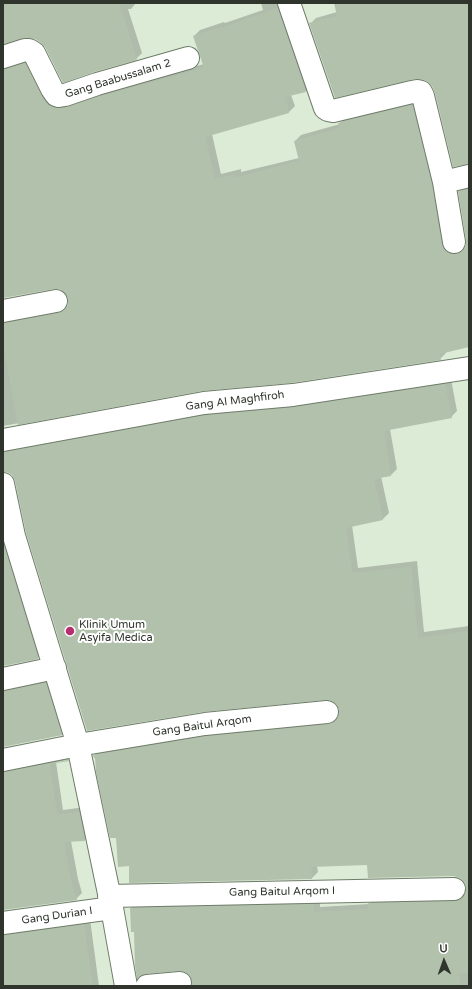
<!DOCTYPE html>
<style>
body{margin:0}
#map{position:relative;width:472px;height:989px;overflow:hidden;background:#dcebd6;font-family:"Varela Round",sans-serif}
canvas{display:block}
.frame{position:absolute;inset:0;border:4px solid #2f352d;pointer-events:none}
.north{position:absolute;left:424px;top:941px;width:40px;height:40px;-webkit-text-stroke:3px #fff;paint-order:stroke;rotate:358deg;font-size:11px;font-weight:700;line-height:16px;text-align:center;color:#2f352d}
.north::after{content:'';display:block;margin:auto;width:14px;height:18px;background:#2f352d;clip-path:polygon(50% 0,100% 100%,50% 72%,0 100%)}
</style>
<div id="map">
<canvas width="472" height="989"></canvas>
<div class="frame"></div>
<div class="north">U</div>
</div>
<script>
const context = document.querySelector('canvas').getContext('2d');
context.lineJoin = 'round';
function fillPath(path, color) { context.fillStyle = color; context.fill(path, 'evenodd'); }
function strokePath(path, color, width, dash) { context.strokeStyle = color; context.lineWidth = width; context.lineCap = dash ? 'butt' : 'round'; context.setLineDash(dash || []); context.stroke(path); }
function drawText(font, color, halo, rows, align = 'center') {
  context.font = font + ' "Varela Round",sans-serif'; context.lineWidth = 4; context.setLineDash([]); context.textBaseline = 'middle'; context.strokeStyle = halo; context.fillStyle = color; for (const [text, x, y, turn = 0] of rows) {
    context.save(); context.translate(x, y); context.rotate((+turn || 0) * Math.PI / 180); context.textAlign = isNaN(turn) ? turn : align; if (halo) context.strokeText(text, 0, 0); context.fillText(text, 0, 0); context.restore();
  }
}
fillPath(new Path2D(`
 M3 3H136L131 9H128L142 53 136 59 46 46 36 38 25 36 3 43Z
 M261 3H284L312 85 306 91 291 95 295 106 289 112 212 134 221 174 241 169V172L299 158 295 141 301 135 340 124V123L346 117 418 99 456 248 462 249 467 247V240L459 192 465 186 469 185V346L446 351V353L440 359 202 390 3 426V316L12 318 65 308 69 306V299L66 293 61 288H54L3 297V62L31 58 47 88 108 90 204 64 194 36 200 30 224 22 225 23 263 10Z
 M335 3H469V163L436 93 430 82 310 24 316 18 337 12Z
 M451 379 457 411 451 417 390 429 397 469 391 475 381 476 389 513 383 519 352 525 358 568 417 561 424 632 469 626V986H193V981L191 976 131 908 137 902 320 899V907L369 904 376 898 461 896 466 894 467 888 466 882 461 877 454 876 368 864 317 866 318 872 312 878 130 865 116 837 95 757 94 756 100 749 213 731 335 719 339 717 340 710 338 704 16 481 13 475 8 471H3V445L212 410Z
 M3 511 44 652 38 658 3 665Z
 M52 677 68 728 62 735 3 746V684Z
 M74 754 68 760 56 762 63 810 85 807 91 834 85 840 71 841 78 879 82 893 76 899 3 909V765Z
 M90 919 99 986H3V928Z`), '#0003');
fillPath(new Path2D(`
 M3 3H119L137 60 94 72 63 83 45 47 40 42 35 39 25 38 3 44Z
 M334 3H469V164L453 167 435 93 432 86 429 82 424 80 415 79 335 98 309 23 337 16Z
 M278 8 306 92 285 97 289 113 205 137 215 179 235 175V178L299 161 294 141 340 128 338 123 412 105 432 185 442 244 445 250 450 254H456L462 252 466 246V240L458 191 469 189V347L440 354 441 360 291 383 202 391 18 425 3 343V323L59 313 64 310 68 305V299L65 293 60 289H54L3 298V69H7L25 63 41 95 46 102 52 107 55 108H61L67 107 101 96 204 68 193 36 218 28V29Z
 M445 384 452 418 384 431 391 476 374 479 383 520 346 528 352 573 411 567 418 638 469 631V973H459L460 986H192V981L190 976 185 972 179 971 146 974 140 976 137 979 135 965 134 932H131L130 908 314 904V912L369 909 368 903 455 901 460 900 465 895 466 888 465 883 460 878 454 876 368 878 367 865 311 867 312 879 129 883V866L118 867 116 838H110L96 772 95 758H94L93 755 207 736 328 724 334 722 338 717 339 710 337 705 332 701 326 700 203 712 87 731 26 533 15 481 12 475 7 472H3V452L206 415 295 407Z
 M3 543 38 659 3 666Z
 M46 683 62 735 3 747V691Z
 M68 760 69 761 50 764 57 815 79 812 85 841 64 842 72 885 77 900 3 910V772Z
 M84 924 93 986H3V935Z`), '#b2c1ac');
const minor = new Path2D(`
 M289 3 325 108 328 110 333 111 412 92 417 91 421 92 423 96 444 182 469 176
 M3 57 25 50H29L34 53 52 89 56 95 59 96 65 95 97 84 188 58
 M444 182 454 242
 M3 311 56 301
 M3 440 204 403 293 395 469 368
 M3 484 14 536 78 745 112 908 126 986
 M3 679 55 668
 M3 760 78 745 205 724 327 712
 M109 896 454 889
 M3 923 112 908
 M147 986 180 983`);
strokePath(minor, '#6e7c69', 24);
strokePath(minor, '#fff', 22);
for (const [x, y, r, color] of [
 [70,631,5,"#b62e6f"]
]) { const dot = new Path2D(); dot.arc(x, y, r, 0, 2 * Math.PI); context.fillStyle = color; context.fill(dot); strokePath(dot, '#fff', 1.5); }
drawText('11px', '#2f352d', '#fff', [
 ["Gang Baabussalam 2",118,79,-17],
 ["Gang Al Maghfiroh",235,401,-7],
 ["Gang Baitul Arqom",202,726,-8],
 ["Gang Baitul Arqom I",282,892,-1],
 ["Gang Durian I",57,916,-8]
]);
drawText('11px', '#2f352d', '#fff', [
 ["Klinik Umum",79,625],
 ["Asyifa Medica",79,638]
], 'left');
</script>
